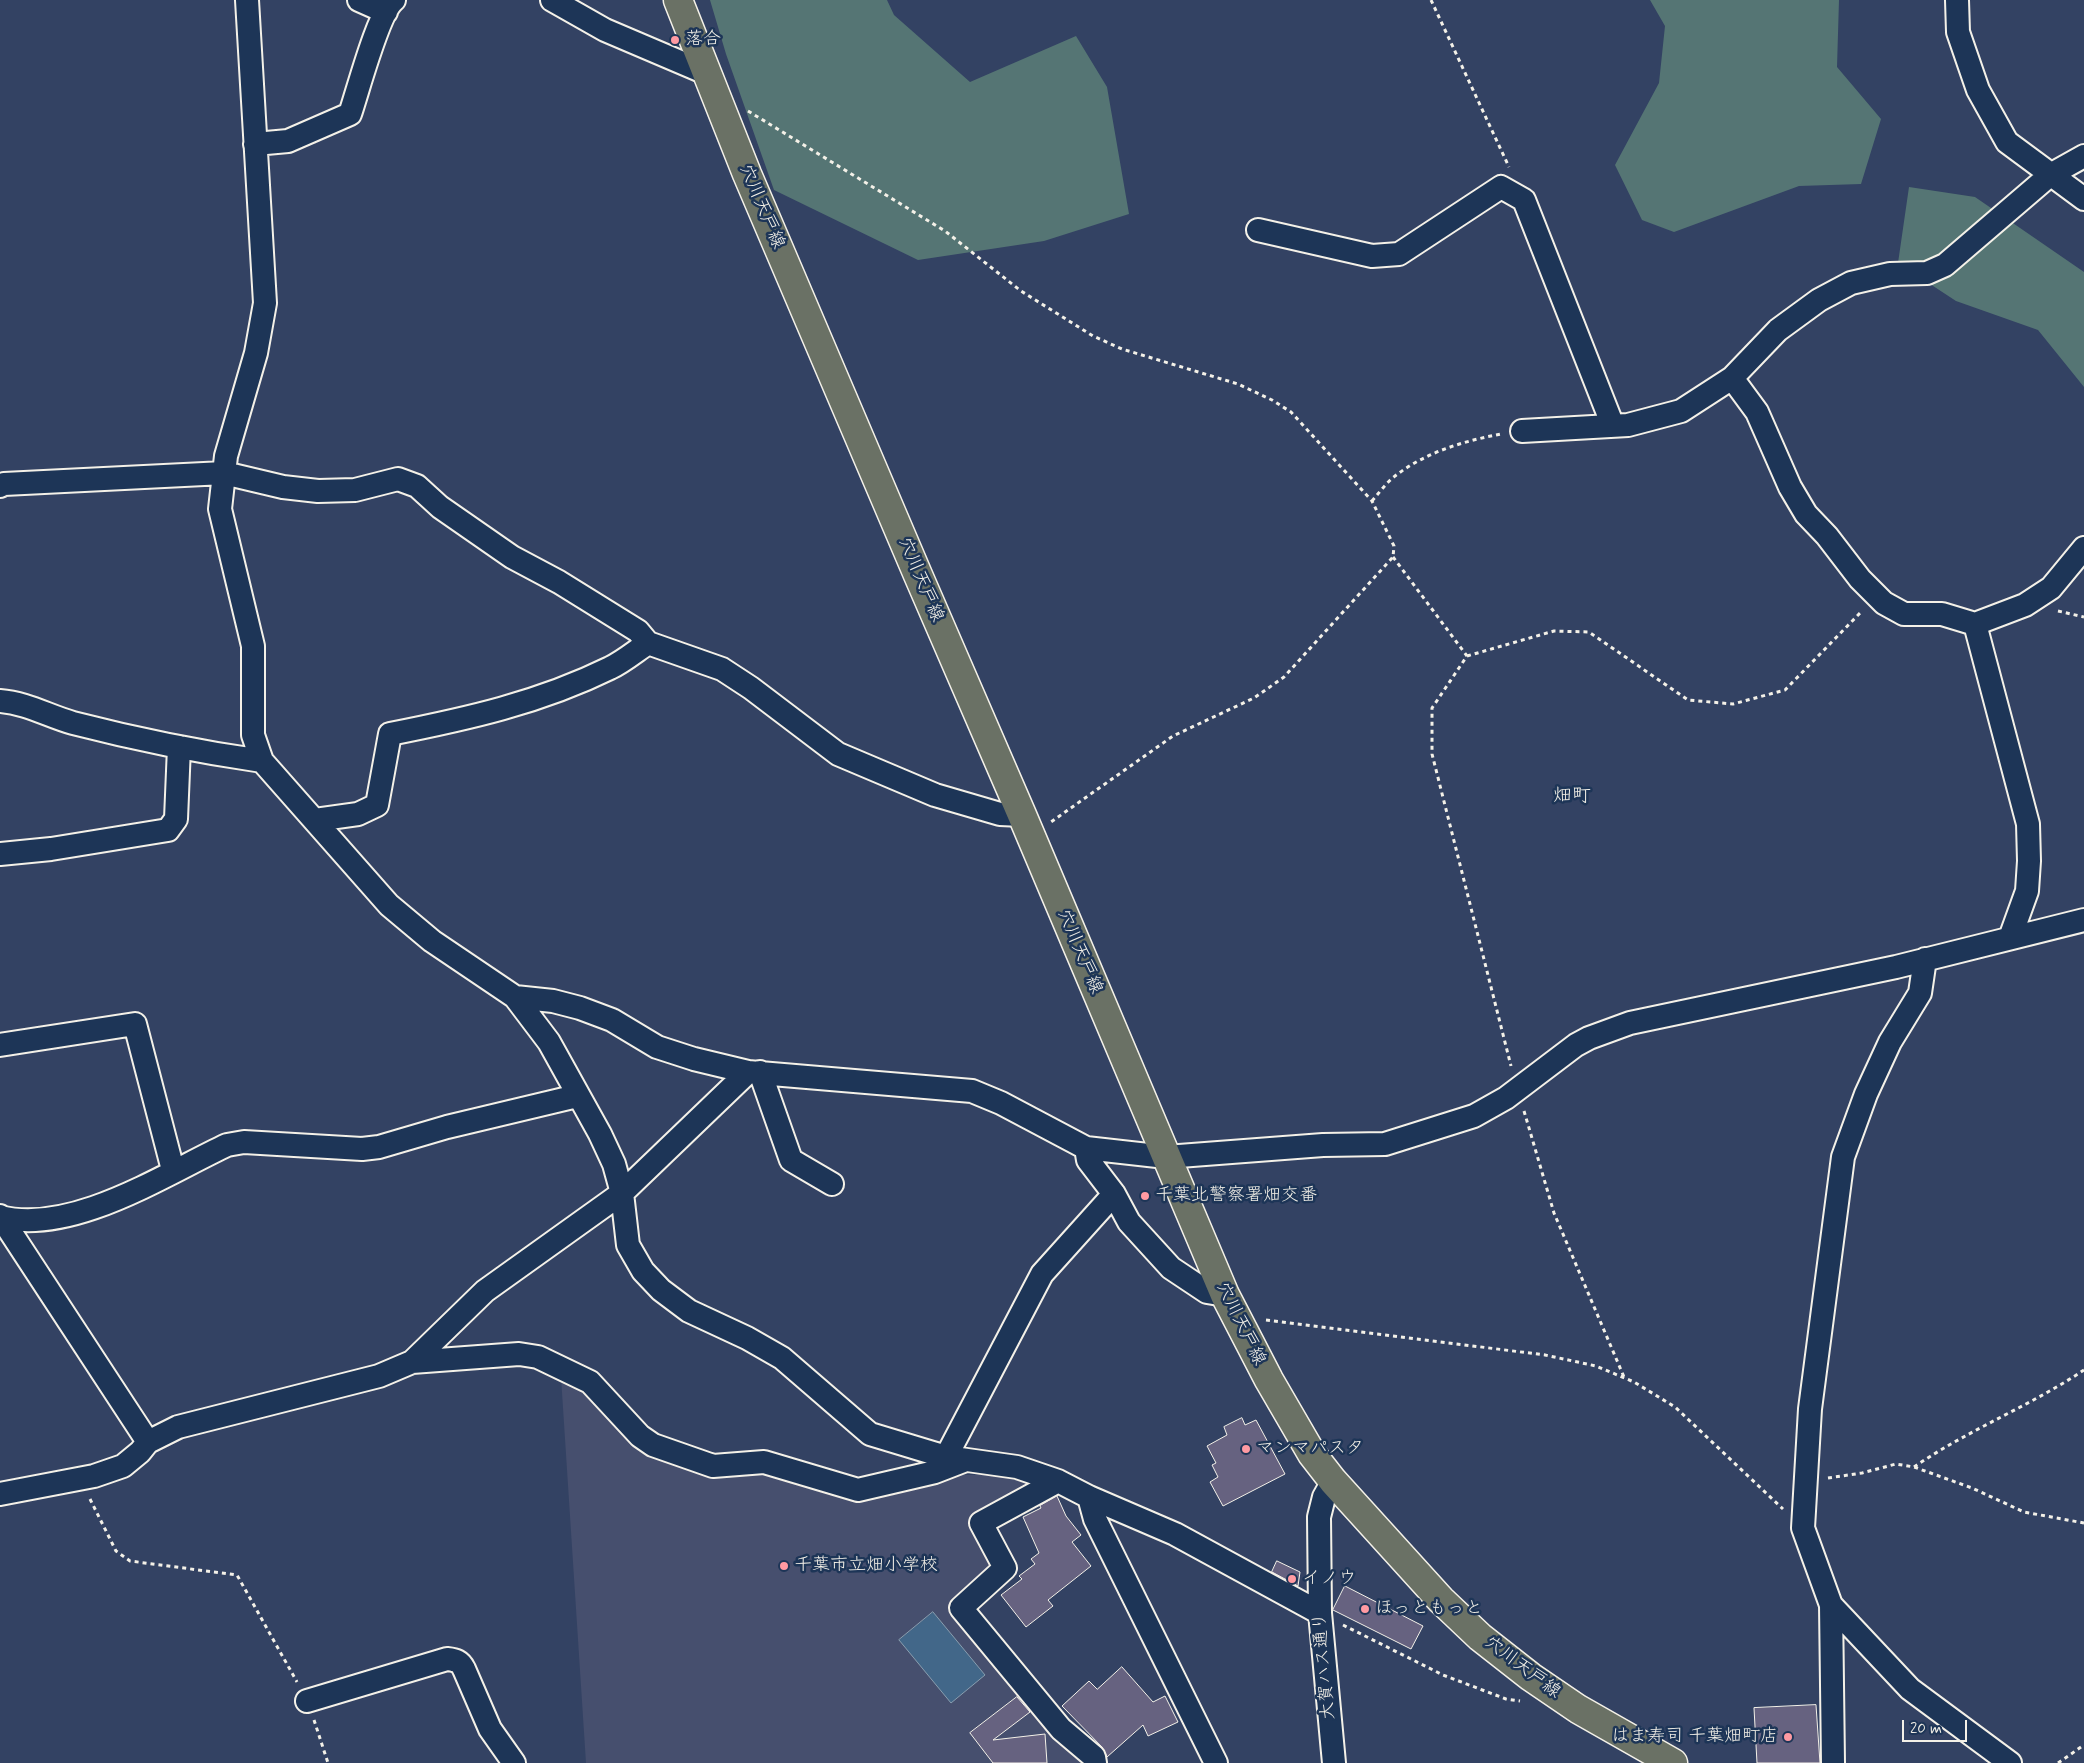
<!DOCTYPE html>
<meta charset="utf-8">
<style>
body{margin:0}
#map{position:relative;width:2084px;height:1763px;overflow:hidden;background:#334263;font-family:Mynerve,sans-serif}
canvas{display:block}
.scale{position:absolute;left:1902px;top:1720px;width:65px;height:22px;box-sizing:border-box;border:2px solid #f4f1e8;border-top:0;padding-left:6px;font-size:15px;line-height:18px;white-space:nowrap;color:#f4f1e8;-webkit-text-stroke:4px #1d3557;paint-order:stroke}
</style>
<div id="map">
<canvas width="2084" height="1763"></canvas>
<div class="scale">20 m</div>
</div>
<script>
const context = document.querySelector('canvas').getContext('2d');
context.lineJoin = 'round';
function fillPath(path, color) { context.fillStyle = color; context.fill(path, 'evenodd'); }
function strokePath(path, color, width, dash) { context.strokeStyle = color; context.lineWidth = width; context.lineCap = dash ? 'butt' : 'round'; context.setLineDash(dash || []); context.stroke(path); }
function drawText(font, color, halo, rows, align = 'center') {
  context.font = font + ' Mynerve,"Klee One",sans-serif'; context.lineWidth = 5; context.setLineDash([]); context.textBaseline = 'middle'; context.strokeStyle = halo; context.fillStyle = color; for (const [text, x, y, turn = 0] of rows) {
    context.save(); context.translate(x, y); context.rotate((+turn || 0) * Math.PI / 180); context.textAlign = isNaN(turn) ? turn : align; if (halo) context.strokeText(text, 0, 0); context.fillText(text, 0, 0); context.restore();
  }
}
fillPath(new Path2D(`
 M561 1377 587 1388 652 1454 765 1468 860 1496 940 1475H1014L1027 1479 1024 1493 973 1522 996 1561 954 1606 1089 1763H586Z`), '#464f6e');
fillPath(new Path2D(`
 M710 0H887L894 15 970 82 1076 36 1107 87 1129 214 1044 241 918 260 774 190 726 54Z
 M1650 0H1839L1837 67 1881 119 1861 184 1799 186 1674 232 1642 220 1615 165 1659 83 1665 26Z
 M1909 187 1975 197 2084 272V387L2038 330 1956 301 1898 263Z`), '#557574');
const water = new Path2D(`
 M933 1612 985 1675 951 1703 899 1640Z`);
fillPath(water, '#426789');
strokePath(water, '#899eaf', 1);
const building = new Path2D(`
 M1242 1418 1245 1425 1256 1420 1285 1474 1223 1506 1210 1482 1218 1477 1212 1465 1216 1463 1207 1446 1227 1435 1224 1427Z
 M1057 1496 1066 1516 1081 1535 1072 1542 1091 1566 1048 1600 1053 1606 1026 1627 1001 1595 1022 1579 1019 1576 1035 1564 1031 1559 1039 1553 1023 1517 1041 1508 1040 1506Z
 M1277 1561 1300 1572 1298 1586 1272 1572Z
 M1345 1586 1423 1626 1411 1649 1333 1610Z
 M1122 1667 1153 1702 1165 1696 1178 1722 1148 1736 1143 1725 1107 1757 1102 1747 1062 1706 1089 1681 1097 1689Z
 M1017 1697 1030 1712 993 1740 1045 1734 1047 1763H993L970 1733Z
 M1816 1705 1820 1763H1757L1754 1708Z`);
fillPath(building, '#666280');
strokePath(building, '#f4f1e8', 1);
const minor = new Path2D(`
 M247 0 265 303 256 353 226 456 220 509 253 646V735L262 761 389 905 432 941 515 997 553 1001 580 1008 612 1020 657 1047 694 1059 748 1072 972 1091 1001 1103 1086 1148 1166 1157 1323 1145 1385 1144 1474 1116 1506 1098 1576 1045 1589 1038 1630 1023 1896 967 2084 920
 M359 0 386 12
 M552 0 605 30 706 73
 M1957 0 1958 32 1978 90 2007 142 2084 199
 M255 144 288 141 350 114C358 91 378 13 394 0
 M1258 230 1372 256 1399 254 1501 187 1524 200 1613 426
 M1732 378 1757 412 1790 487 1806 514 1827 536 1860 579 1884 603 1904 614H1942L1975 624 2025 605 2051 588 2084 548
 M1522 431 1628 425 1681 411 1732 378 1778 330 1819 300 1851 283 1890 274 1927 273 1945 265 2050 175 2084 156
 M0 486 4 484 224 473 283 487 318 491 355 490 398 479 417 486 440 507 512 557 559 582 638 631 648 643 722 669 751 688 838 754 935 795 1000 814 1022 815
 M1975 624 2028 824 2029 861 2027 891 2010 938
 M0 701C27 703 48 716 73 723 135 739 199 752 262 761
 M315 820 358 814 377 805 390 734C466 719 539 703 610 668 623 662 636 651 648 643
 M0 854 51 849 168 830 176 819 179 747
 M515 997 549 1042 600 1134 614 1164 622 1193 628 1245 643 1271 661 1290 689 1311 747 1338 782 1358 870 1434 946 1457 1017 1467 1058 1481 1089 1497 1095 1519 1216 1763
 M0 1045 135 1024 173 1170
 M760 1072 791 1160 832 1184
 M1086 1148 1088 1160 1114 1194 1129 1222 1171 1268 1207 1292 1225 1295
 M0 1216 148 1442
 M0 1217C72 1235 163 1175 227 1145L244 1142 362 1149 379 1147 447 1127 577 1096
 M412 1362 485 1291 622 1193 748 1072
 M946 1457 1042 1274 1114 1194
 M1058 1481 981 1523 1005 1568 961 1608 1061 1729 1094 1757 1095 1763
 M1333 1481 1324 1497 1319 1517 1320 1613 1334 1763
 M0 1494 94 1476 123 1466 140 1452 148 1442 178 1427 379 1376 412 1362 519 1354 538 1357 590 1382 640 1436 653 1445 713 1466 764 1462 858 1490 935 1472 966 1460
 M1089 1497 1175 1534 1320 1613
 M1831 1605 1910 1689 2010 1763
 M307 1701 447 1659C456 1660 460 1661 464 1669L490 1729 514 1763
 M1833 1763 1831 1605 1803 1528 1810 1409 1843 1157 1866 1094 1890 1042 1920 993 1925 959`);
const major = new Path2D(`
 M678 0 747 174 918 575 1022 815 1225 1295 1269 1380 1312 1454 1333 1481 1441 1600 1480 1637 1531 1677 1578 1709 1673 1763`);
strokePath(minor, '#f4f1e8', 26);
strokePath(major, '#f4f1e8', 31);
strokePath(new Path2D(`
 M1431 0 1509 167
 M748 111 945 231 1021 291 1093 336 1122 349 1238 384 1272 400 1291 412 1372 501 1394 546 1393 557 1284 677 1254 698 1173 736 1051 822
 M1372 501C1379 493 1386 483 1395 476 1426 452 1464 441 1501 434
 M1393 557 1467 656 1432 708V754L1511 1066
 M2058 611 2084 617
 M1467 656 1554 631 1589 632 1688 700 1733 704 1785 690 1862 611
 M1524 1111 1554 1213 1624 1377
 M1266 1320 1545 1355 1596 1366 1634 1382 1675 1407 1783 1509
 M1914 1467C1968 1430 2030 1406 2084 1370
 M1828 1478 1862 1473 1896 1464 1914 1467 1972 1488 2024 1512 2084 1523
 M90 1499 116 1551 130 1561 237 1575 297 1682
 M1343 1625 1443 1675 1506 1699 1520 1701
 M314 1720 328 1763
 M2058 1763 2084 1745`), '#f4f1e8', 3, [4, 4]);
strokePath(minor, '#1d3557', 22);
strokePath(major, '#6a7165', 28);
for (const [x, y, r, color] of [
 [675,40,5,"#ff9aa2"],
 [1145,1196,5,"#ff9aa2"],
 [1246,1449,5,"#ff9aa2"],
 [784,1566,5,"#ff9aa2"],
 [1292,1579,5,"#ff9aa2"],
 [1365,1609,5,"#ff9aa2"],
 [1788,1737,5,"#ff9aa2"]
]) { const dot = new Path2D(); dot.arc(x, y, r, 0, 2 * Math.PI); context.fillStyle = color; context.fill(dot); strokePath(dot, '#1d3557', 2); }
drawText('18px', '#f4f1e8', '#1d3557', [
 ["落合",685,40],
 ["千葉北警察署畑交番",1155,1196],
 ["マンマパスタ",1256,1449],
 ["千葉市立畑小学校",794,1566],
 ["イノウ",1302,1579],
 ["ほっともっと",1375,1609],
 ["はま寿司 千葉畑町店",1778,1737,"right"]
], 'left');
drawText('18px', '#f4f1e8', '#1d3557', [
 ["穴川天戸線",761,207,67],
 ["穴川天戸線",920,580,67],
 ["穴川天戸線",1079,952,67],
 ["穴川天戸線",1240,1324,64],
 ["大賀ハス通り",1325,1666,-95],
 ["穴川天戸線",1522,1668,37]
]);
drawText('19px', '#f4f1e8', '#1d3557', [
 ["畑町",1572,797]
]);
</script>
